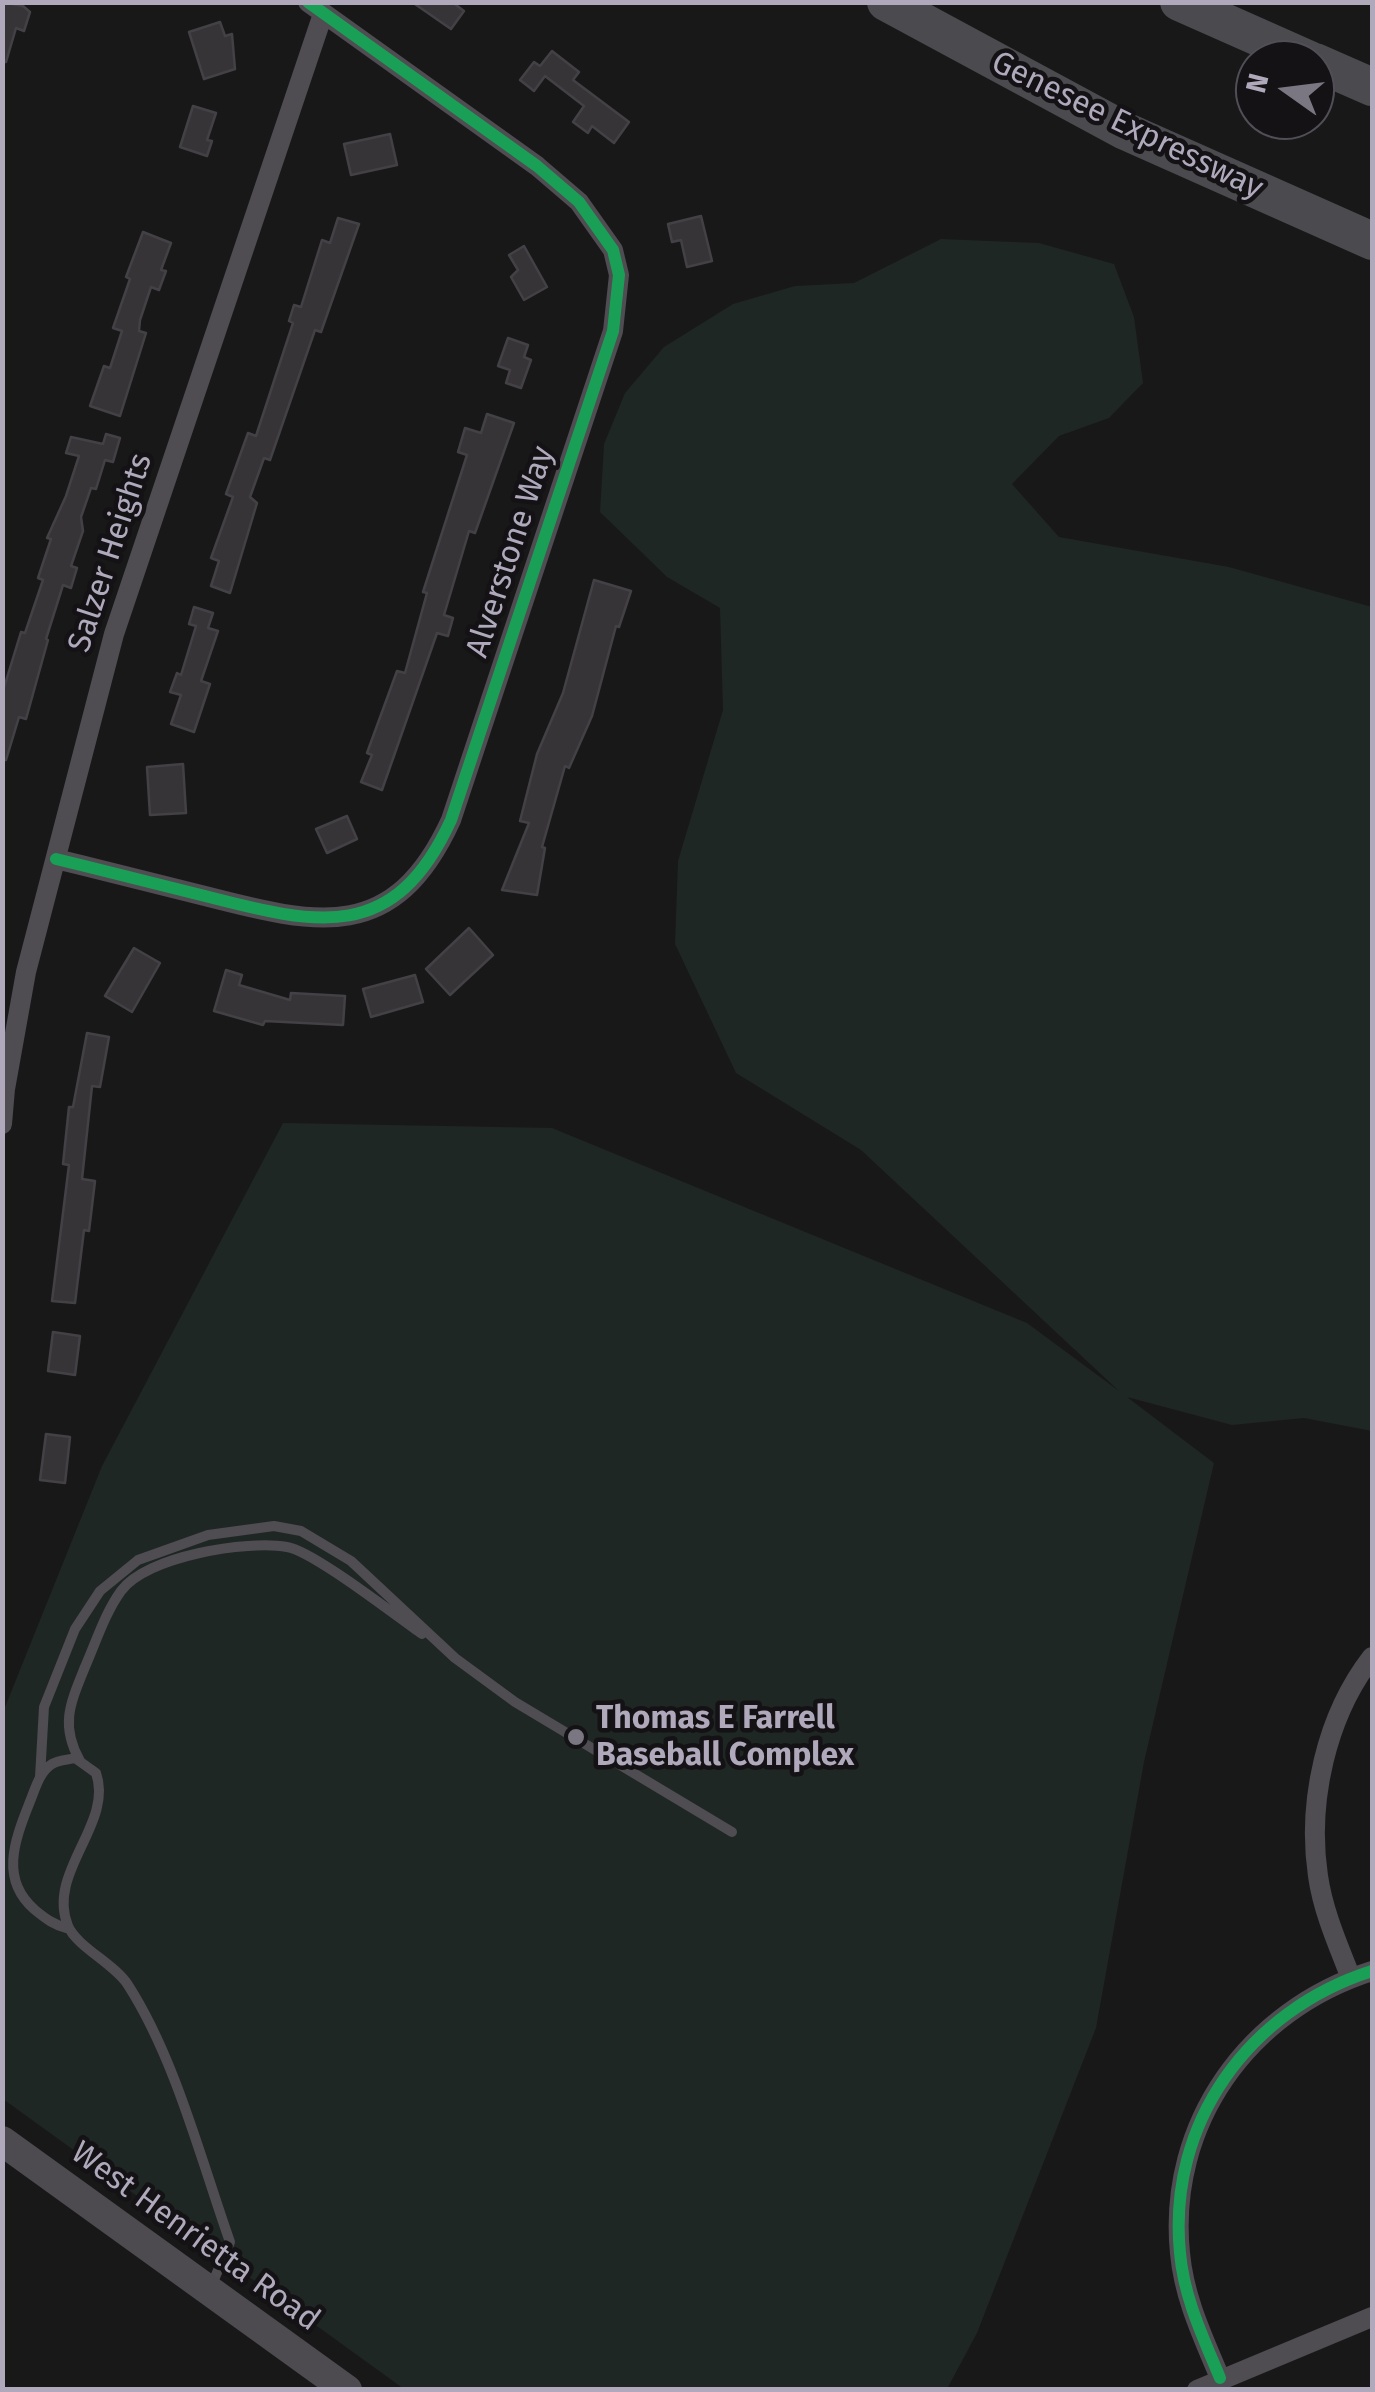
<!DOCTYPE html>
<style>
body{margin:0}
#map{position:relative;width:1375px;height:2392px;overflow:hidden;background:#191819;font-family:"Fira Sans",sans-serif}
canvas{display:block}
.frame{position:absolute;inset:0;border:5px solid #afa9bb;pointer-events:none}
.north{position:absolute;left:1235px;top:40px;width:100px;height:100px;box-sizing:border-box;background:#141215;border:2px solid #524e57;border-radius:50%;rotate:284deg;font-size:28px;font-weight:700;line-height:40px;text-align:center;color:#afa9bb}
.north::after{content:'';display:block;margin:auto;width:35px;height:45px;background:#7a7682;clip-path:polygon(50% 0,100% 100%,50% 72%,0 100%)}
</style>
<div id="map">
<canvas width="1375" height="2392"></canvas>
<div class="frame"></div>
<div class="north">N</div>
</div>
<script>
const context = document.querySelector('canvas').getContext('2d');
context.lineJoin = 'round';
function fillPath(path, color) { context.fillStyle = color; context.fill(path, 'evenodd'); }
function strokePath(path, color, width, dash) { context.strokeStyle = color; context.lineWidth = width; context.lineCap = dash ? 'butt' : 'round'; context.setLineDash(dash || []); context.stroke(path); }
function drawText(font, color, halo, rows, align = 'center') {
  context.font = font + ' "Fira Sans",sans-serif'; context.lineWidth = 9; context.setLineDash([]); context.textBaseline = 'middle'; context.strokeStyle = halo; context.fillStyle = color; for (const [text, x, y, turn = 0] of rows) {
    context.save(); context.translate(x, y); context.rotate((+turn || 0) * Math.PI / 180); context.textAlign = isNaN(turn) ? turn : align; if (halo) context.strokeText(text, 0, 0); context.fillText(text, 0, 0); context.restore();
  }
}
fillPath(new Path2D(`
 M941 239 1039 243 1114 264 1134 317 1143 383 1109 418 1059 436 1012 484 1059 537 1229 567 1372 607V1431L1304 1418 1232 1425 1127 1397 1214 1463 1144 1762 1096 2028 977 2333 947 2389H404L3 2099V1712L102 1466 283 1123 552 1128 1027 1323 1119 1391 861 1150 736 1073 675 944 678 861 723 710 720 608 667 577 600 512 604 444 625 393 664 347 733 304 795 286 854 283Z`), '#1e2724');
const building = new Path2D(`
 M2 2 23 6 30 12 24 31 16 28 6 62 2 61Z
 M412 2H452L464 11 451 29Z
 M220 22 225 36 232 34 235 69 204 79 189 32Z
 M552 51 579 72 573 80 629 122 614 143 592 126 588 133 573 122 584 106 545 76 534 91 520 80 534 62 540 66Z
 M193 106 216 113 207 140 212 141 207 156 180 147Z
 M390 134 397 165 351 175 344 144Z
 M701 216 712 261 687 267 681 240 672 242 668 224Z
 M338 218 359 224 321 332 315 330 270 460 264 458 250 497 257 503 230 593 211 586 219 561 211 558 233 497 226 494 248 433 256 436 293 323 289 321 294 305 301 307 322 240 330 243Z
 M143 232 171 243 161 270 166 271 159 290 151 287 140 320 139 331 146 333 120 416 90 406 104 366 110 368 122 331 113 328 130 279 126 277Z
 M524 246 547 287 524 300 511 277 518 270 509 255Z
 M508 338 528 345 524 357 531 360 521 388 506 383 510 370 498 366Z
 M487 414 514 423 475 533 469 531 444 615 453 618 448 636 437 633 382 790 361 782 372 755 367 753 397 671 405 673 427 593 423 592 467 455 458 452 465 428 481 433Z
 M106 434 120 438 113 462 105 460 96 489 91 488 81 517 83 531 71 566 77 568 71 588 63 585 46 639 48 640 26 719 19 717 6 760H2V694L21 632 25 633 43 580 38 578 51 539 47 538 66 496 79 456 66 453 71 437 103 444Z
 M594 580 631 591 619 627 616 626 592 716 569 768 565 766 542 847 545 848 537 895 502 890 529 823 520 821 537 754 563 693Z
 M194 607 213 613 208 628 218 631 201 681 210 684 194 732 171 724 181 695 170 692 177 673 181 675 196 626 189 624Z
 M183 764 186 813 150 815 147 767Z
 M347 816 357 839 327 853 316 829Z
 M469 928 493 955 450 995 426 969Z
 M134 948 160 963 132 1012 105 996Z
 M226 970 242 975 239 985 290 1000 291 993 345 996 343 1025 265 1021 263 1025 214 1011Z
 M415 975 423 1002 371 1017 363 989Z
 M87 1033 109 1037 100 1087 92 1086 82 1179 95 1181 89 1231 84 1230 75 1303 52 1301 69 1165 63 1164 69 1107H73Z
 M53 1332 80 1336 75 1375 48 1371Z
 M46 1434 70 1437 65 1483 40 1480Z`);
fillPath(building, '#363437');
strokePath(building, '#434145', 2.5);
strokePath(new Path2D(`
 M80 1761C60 1725 70 1704 85 1667 96 1642 105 1613 121 1591 146 1556 247 1540 287 1547 313 1551 396 1616 422 1634
 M40 1777 44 1707 75 1629 100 1591 138 1560 208 1535 274 1526 301 1531 351 1561 455 1658 515 1702 732 1832
 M69 1929C54 1925 46 1919 35 1910 0 1880 14 1842 29 1804 35 1790 39 1772 52 1764 58 1760 68 1760 75 1758L96 1773C114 1824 46 1872 68 1926 77 1947 115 1964 128 1985 175 2058 201 2160 230 2242L210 2289`), '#4f4c52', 10);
strokePath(new Path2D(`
 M56 859C106 871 156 884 205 896 318 925 394 944 451 820L613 331 619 275 613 250 579 202 537 166 308 2
 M2 1124 5 1089 26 972 114 634 323 14
 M1351 1978C1338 1945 1323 1911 1318 1876 1307 1802 1326 1716 1372 1657
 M1220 2378C1203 2337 1184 2298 1180 2253 1167 2123 1249 2010 1372 1971
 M1197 2390 1372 2317`), '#4f4c52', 20);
strokePath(new Path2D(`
 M2 2141 347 2390`), '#4d4b50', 30);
strokePath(new Path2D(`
 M886 2 1125 131 1372 241
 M1179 2 1310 60
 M1315 62 1372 87`), '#4b4a4e', 38);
strokePath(new Path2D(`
 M56 859C106 871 156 884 205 896 318 925 394 944 451 820L613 331 619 275 613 250 579 202 537 166 308 2
 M1220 2378C1203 2337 1184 2298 1180 2253 1167 2123 1249 2010 1372 1971`), '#1a9f57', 12);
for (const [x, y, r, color] of [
 [576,1737,10,"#7a7682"]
]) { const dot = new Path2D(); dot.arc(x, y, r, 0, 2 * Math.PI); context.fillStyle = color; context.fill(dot); strokePath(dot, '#141215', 4); }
drawText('32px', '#afa9bb', '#141215', [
 ["Genesee Expressway",1127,126,26],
 ["Alverstone Way",511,552,-72],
 ["Salzer Heights",111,553,-72],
 ["West Henrietta Road",195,2237,36]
]);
drawText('bold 32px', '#afa9bb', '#141215', [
 ["Thomas E Farrell",596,1719],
 ["Baseball Complex",596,1756]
], 'left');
</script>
